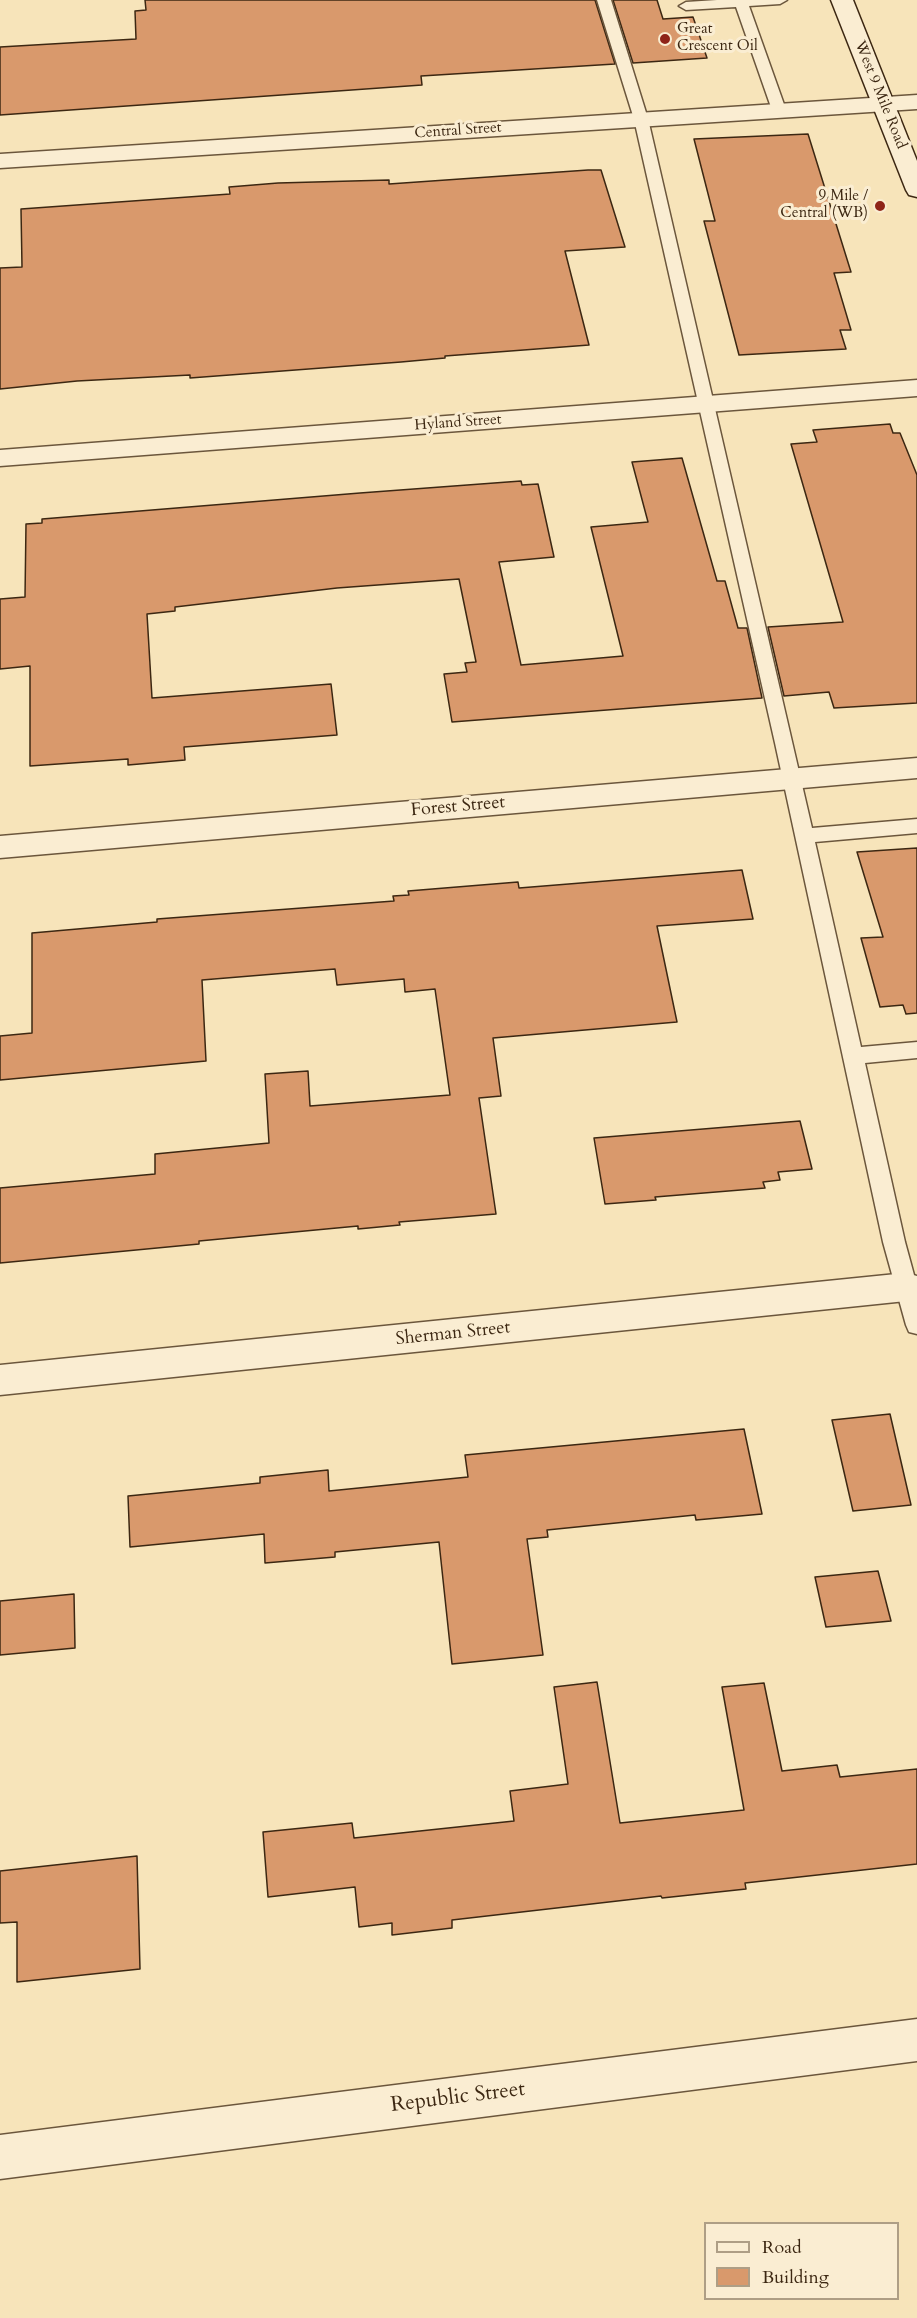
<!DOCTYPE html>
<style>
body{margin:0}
#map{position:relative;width:917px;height:2318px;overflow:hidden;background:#f7e4ba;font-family:Cardo,serif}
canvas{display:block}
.legend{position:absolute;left:704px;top:2222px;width:195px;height:78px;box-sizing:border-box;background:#faedd2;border:2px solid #ae9e85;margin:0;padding:8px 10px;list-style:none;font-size:18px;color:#3c2712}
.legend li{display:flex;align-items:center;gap:12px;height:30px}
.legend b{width:30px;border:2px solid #ae9e85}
</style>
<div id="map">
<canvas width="917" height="2318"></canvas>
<ul class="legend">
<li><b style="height:8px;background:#faedd2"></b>Road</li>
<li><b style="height:16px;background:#d9996c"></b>Building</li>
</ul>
</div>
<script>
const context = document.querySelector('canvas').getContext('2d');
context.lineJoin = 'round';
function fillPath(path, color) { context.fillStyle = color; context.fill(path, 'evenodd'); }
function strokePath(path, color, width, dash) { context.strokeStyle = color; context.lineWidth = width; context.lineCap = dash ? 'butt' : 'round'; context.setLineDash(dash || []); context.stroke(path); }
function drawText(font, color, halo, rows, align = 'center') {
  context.font = font + ' Cardo,serif'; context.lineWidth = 6; context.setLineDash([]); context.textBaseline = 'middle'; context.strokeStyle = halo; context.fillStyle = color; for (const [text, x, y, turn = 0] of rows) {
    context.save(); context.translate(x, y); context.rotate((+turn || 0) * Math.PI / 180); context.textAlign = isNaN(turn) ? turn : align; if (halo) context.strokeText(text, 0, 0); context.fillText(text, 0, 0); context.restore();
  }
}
const building = new Path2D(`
 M145 0H595L615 64 421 76 422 85 0 115V47L136 39 135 11 146 10Z
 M613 0H657L663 19 693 17 707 58 633 63Z
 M808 134 851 272 834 273 851 330H840L846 349 739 355 704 221H715L694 139Z
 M588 170H601L625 247 565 251 589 345 445 356V358L401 362 190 378V375L77 381 0 389V268L22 267 21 209 230 194 229 187 278 183 389 180V184Z
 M890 424 893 433H900L917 475V703L834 708 829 692 784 696 768 627 843 622 791 444 817 442 813 430Z
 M682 458 717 581H725L738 628H747L762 698 452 722 444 674 467 672 465 663 476 662 459 579 337 588 175 607V611L147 614 152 698 331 684 337 735 184 747 185 760 128 765V759L30 766V666L0 669V599L25 597 26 524 42 523V519L360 493 521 481 522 485 538 484 554 557 499 562 521 665 623 656 591 527 648 522 632 462Z
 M917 848V1013L906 1014 903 1005 880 1007 861 938 883 937 857 852Z
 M742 870 753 919 657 926 677 1022 493 1038 501 1096 479 1098 496 1214 399 1222 400 1225 358 1229V1226L199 1241V1244L0 1263V1188L155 1174V1154L269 1143 265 1074 308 1071 310 1106 450 1095 435 989 405 992 404 979 337 985 335 969 202 980 206 1061 0 1080V1036L32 1033V933L157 922V919L394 901 393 896 409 895 408 891 518 882 519 888Z
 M800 1121 812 1169 778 1172 780 1180 763 1182 765 1188 655 1197 656 1200 605 1204 594 1138Z
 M890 1414 911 1505 853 1511 832 1420Z
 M744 1429 762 1514 696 1520 695 1515 547 1530 548 1537 527 1539 543 1655 452 1664 439 1542 335 1552V1557L265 1563 264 1534 130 1547 128 1496 260 1483V1477L328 1470 329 1491 468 1477 465 1455Z
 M878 1571 891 1621 826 1627 815 1577Z
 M74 1594 75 1648 0 1655V1601Z
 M597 1682 620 1823 744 1810 722 1687 764 1683 782 1771 837 1765 840 1777 917 1769V1864L745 1883 746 1889 662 1898 661 1896 452 1920V1928L392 1935V1923L359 1927 355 1887 268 1897 263 1832 352 1823 354 1838 514 1821 510 1791 568 1784 554 1687Z
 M137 1856 140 1969 17 1982V1922L0 1923V1871Z`);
fillPath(building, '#d9996c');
strokePath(building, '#3c2712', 1.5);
const service = new Path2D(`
 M597 0H611L648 119 812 828 917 819V833L815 842 861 1047 917 1042V1058L865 1063 905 1242 917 1286V1334L909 1332 906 1325 883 1242 775 743 634 119Z
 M717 0H787L780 4 749 6 786 110 784 113H774L772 110 736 7 686 10 679 6 686 2Z`);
const minor = new Path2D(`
 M917 95V109L0 168V154Z
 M917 380V396L0 466V450Z
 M917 758V778L0 858V836Z
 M906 1273 917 1276V1298L906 1301 0 1395V1365Z
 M917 2019V2061L0 2179V2135Z`);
const secondary = new Path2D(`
 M831 0H853L917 161V197L909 195 906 190Z`);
strokePath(service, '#6b563c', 3);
strokePath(minor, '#6b563c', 3);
strokePath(secondary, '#3c2712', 3);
fillPath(service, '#faedd2');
fillPath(minor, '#faedd2');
fillPath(secondary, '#faedd2');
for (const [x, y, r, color] of [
 [665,39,6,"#8f2418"],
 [880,206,6,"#8f2418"]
]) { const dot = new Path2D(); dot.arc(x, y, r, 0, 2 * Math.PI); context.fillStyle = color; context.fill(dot); strokePath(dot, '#faedd2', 2); }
drawText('15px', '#3c2712', '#faedd2', [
 ["Great",677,30],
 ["Crescent Oil",677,47],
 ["9 Mile /",868,197,"right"],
 ["Central (WB)",868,214,"right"]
], 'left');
drawText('15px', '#3c2712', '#faedd2', [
 ["West 9 Mile Road",880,95,68],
 ["Central Street",458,131,-4],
 ["Hyland Street",458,423,-4]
]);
drawText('18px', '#3c2712', '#faedd2', [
 ["Forest Street",458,807,-5],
 ["Sherman Street",453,1334,-6]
]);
drawText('21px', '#3c2712', '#faedd2', [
 ["Republic Street",458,2098,-7]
]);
</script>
